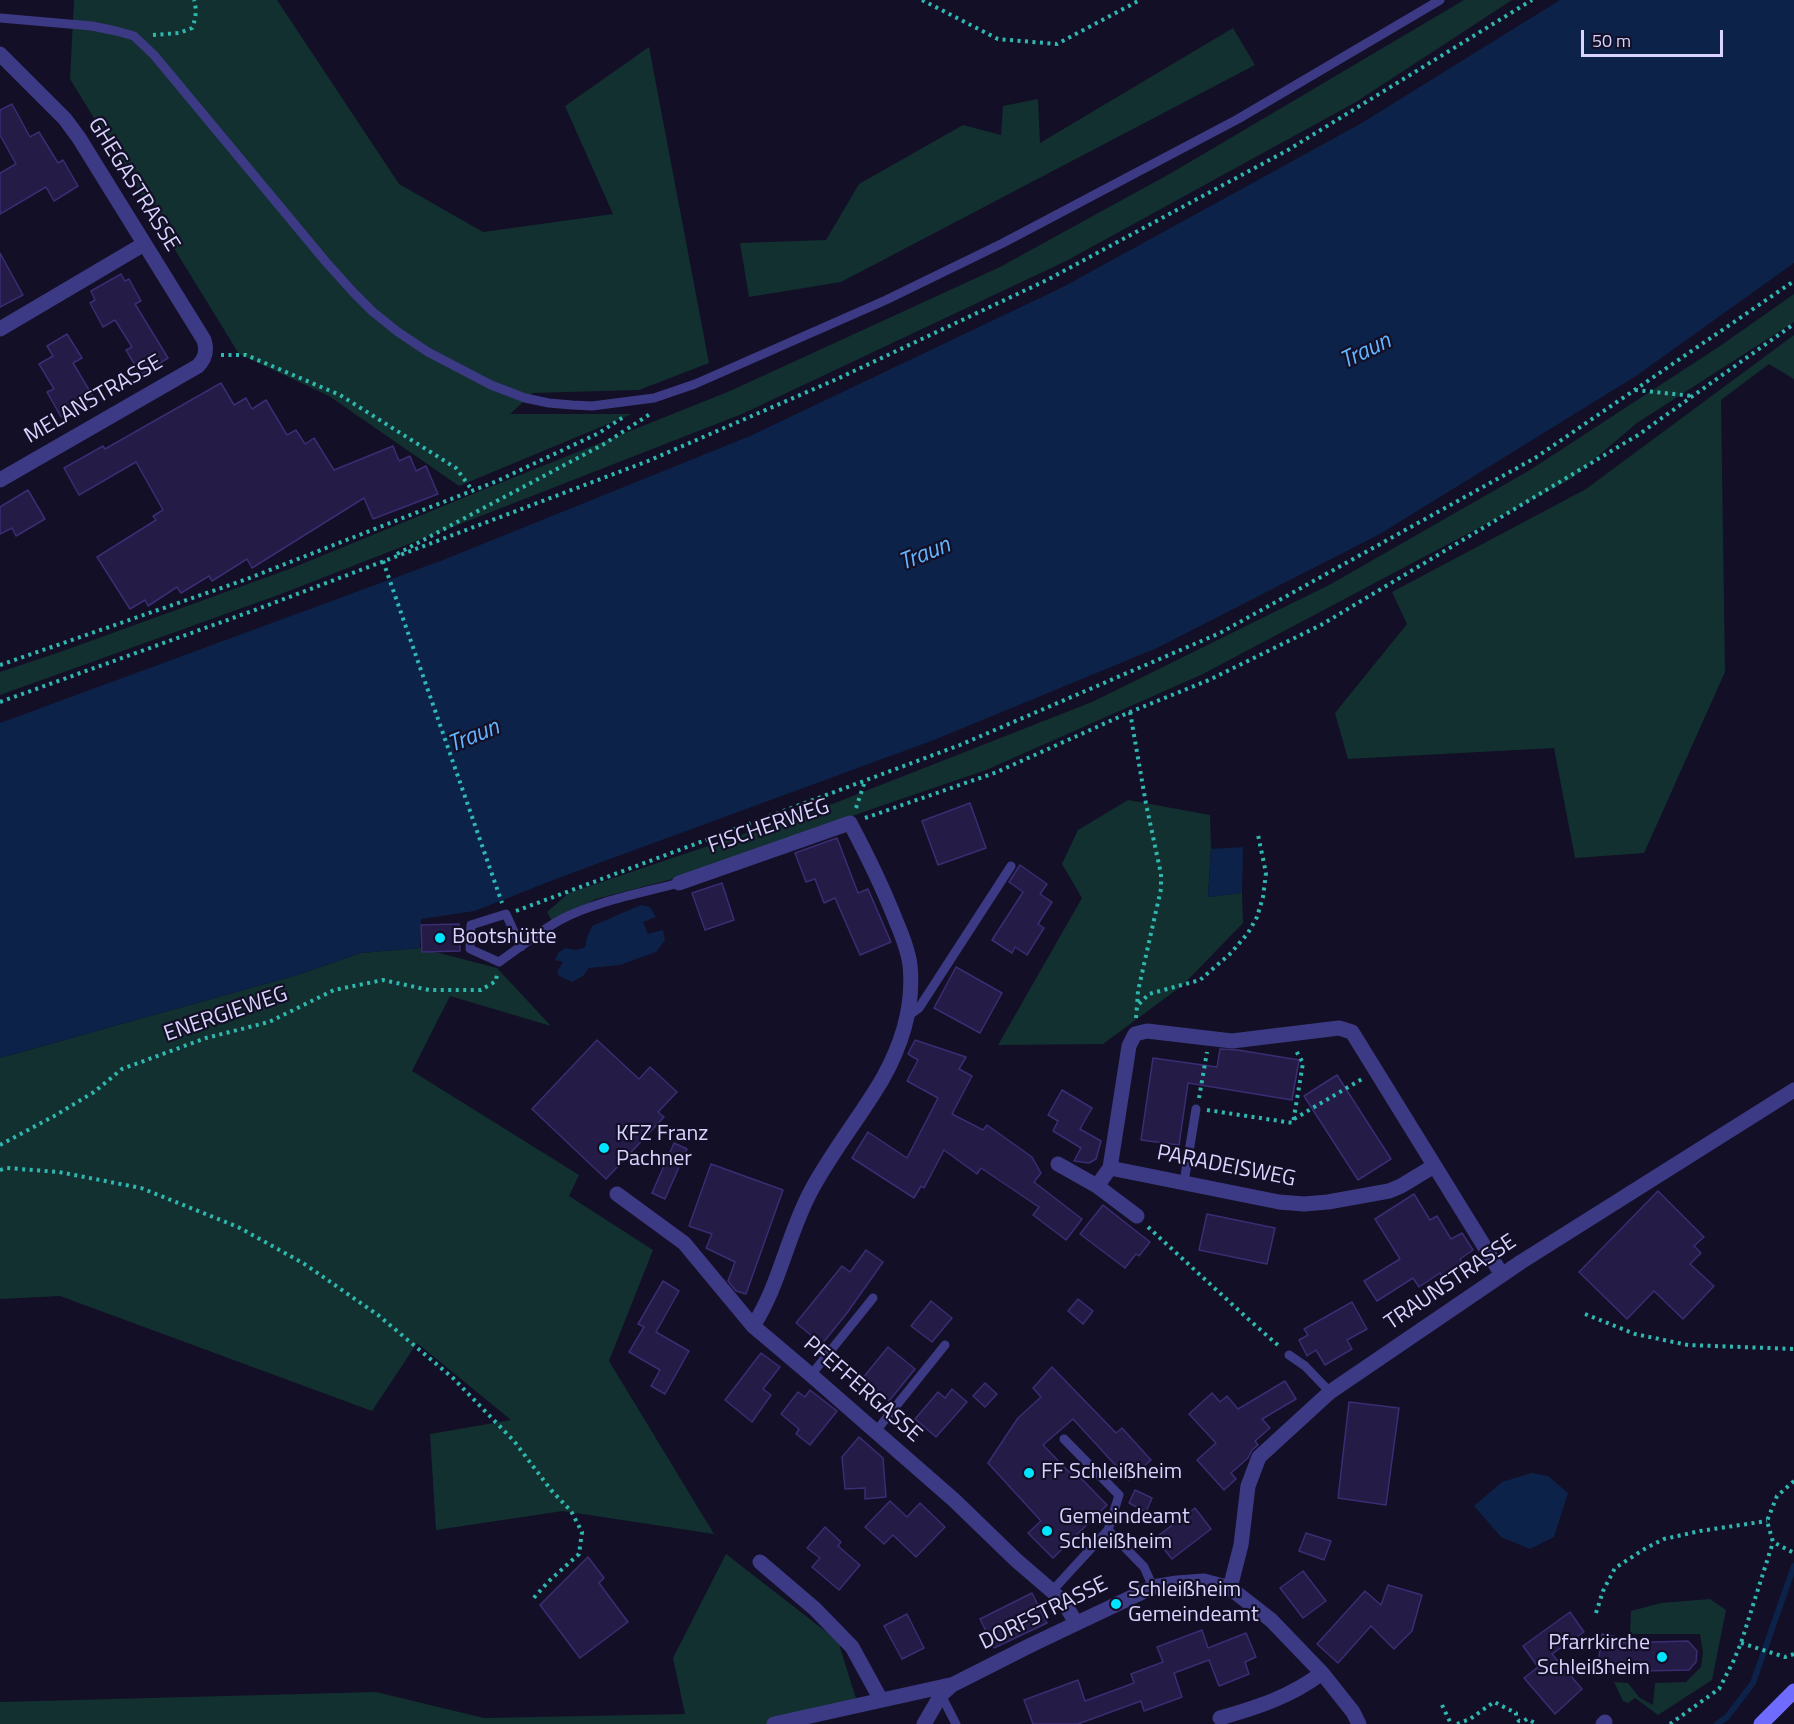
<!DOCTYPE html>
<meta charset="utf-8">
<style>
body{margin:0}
#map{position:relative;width:1794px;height:1724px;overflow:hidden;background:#130f26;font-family:"Titillium Web",sans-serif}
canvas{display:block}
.scale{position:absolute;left:1581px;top:30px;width:142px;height:27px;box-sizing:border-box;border:3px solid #d9d4ff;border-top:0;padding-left:8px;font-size:18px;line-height:21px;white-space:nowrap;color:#d9d4ff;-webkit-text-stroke:4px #130f26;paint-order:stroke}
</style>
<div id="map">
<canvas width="1794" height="1724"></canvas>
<div class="scale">50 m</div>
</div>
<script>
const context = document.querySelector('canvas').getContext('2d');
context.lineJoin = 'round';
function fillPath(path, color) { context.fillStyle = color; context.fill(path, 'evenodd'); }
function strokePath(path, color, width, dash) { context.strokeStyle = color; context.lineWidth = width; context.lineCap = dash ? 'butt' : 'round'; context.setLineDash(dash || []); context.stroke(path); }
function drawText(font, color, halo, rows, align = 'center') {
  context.font = font + ' "Titillium Web",sans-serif'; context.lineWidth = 4.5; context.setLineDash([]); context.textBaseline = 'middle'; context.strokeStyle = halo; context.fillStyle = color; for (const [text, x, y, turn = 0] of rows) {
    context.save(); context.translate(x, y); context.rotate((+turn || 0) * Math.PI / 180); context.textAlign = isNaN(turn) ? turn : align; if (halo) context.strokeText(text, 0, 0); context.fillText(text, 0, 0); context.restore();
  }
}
fillPath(new Path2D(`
 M74 0H277L399 184 483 232 613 214 565 106 649 47 709 363 639 390 533 393 510 414H632L459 486 329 396 239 354 70 79Z
 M1464 0H1512L1356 102 1066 261 742 414 281 594 0 695V672L60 652 292 568 485 489 730 391 1000 267 1173 172Z
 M1233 28 1255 65 841 282 749 297 740 243 826 240 859 184 963 125 1001 135 1003 106 1038 99 1040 143Z
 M1794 294V322L1637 423 1571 479 1203 674 986 770 872 809 688 875 596 899 552 921 547 912 569 893 835 803 1092 702 1331 584 1530 470 1720 346Z
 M1794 335V379L1769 364 1721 400 1725 672 1644 853 1575 858 1554 748 1348 759 1335 713 1407 624 1392 592 1586 489Z
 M1128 800 1210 815 1211 849 1208 897 1242 893 1243 923 1183 985 1103 1044 998 1045 1082 898 1062 864 1078 830Z
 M420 948 497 968 551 1026 450 996 412 1071 579 1175 569 1196 653 1250 609 1361 714 1534 563 1511 436 1530 430 1434 511 1420 417 1343 372 1411 60 1296 0 1299V1058L297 975 361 953Z
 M726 1554 838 1641 859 1708 781 1724H0V1702L376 1692 484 1718 685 1714 673 1658Z
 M1710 1599 1726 1610 1712 1680 1658 1715 1635 1698 1628 1703 1623 1701 1614 1682 1628 1683 1640 1698 1653 1705 1655 1683 1686 1682 1701 1667 1703 1653 1700 1634H1630L1631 1611 1661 1603Z`), '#12302f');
fillPath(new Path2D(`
 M1560 0H1794V263L1636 376 1380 534 1157 648 934 740 561 877 475 911 421 919 420 948 361 953 297 975 0 1058V723L443 560 750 436 1063 287 1360 124Z
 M1243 847 1242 893 1208 897 1211 849Z
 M641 905 650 907 656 917 643 922 648 934 663 930 665 940 656 952 620 965 589 968 583 976 572 982 559 976 557 972 563 962 555 960 559 952 566 948C574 950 579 951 586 946V940L592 926Z
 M1531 1473 1548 1476 1568 1493 1554 1537 1530 1549 1501 1537 1474 1506 1502 1482Z`), '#0c2248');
strokePath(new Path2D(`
 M1717 1724 1727 1717 1753 1683 1794 1566`), '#0c2248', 6);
const building = new Path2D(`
 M12 104 30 137 39 132 58 163 63 160 78 186 54 201 46 187 0 214V173L16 164 0 135V110Z
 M0 253 23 295 0 307Z
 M121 274 125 281 129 279 141 301 135 304 168 358 141 375 126 350 132 347 115 320 103 327 90 303 95 300 91 291Z
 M67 334 82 358 73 363 94 398 61 417 47 392 54 389 39 364 53 356 47 346Z
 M221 383 234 405 246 398 252 409 266 400 287 435 296 430 305 444 314 438 334 470 393 446 399 461 410 456 416 471 426 466 438 494 373 519 364 498 252 568 247 559 212 581 209 576 181 593 177 587 148 606 145 600 130 609 97 557 156 520 153 516 163 510 136 462 79 495 64 468 103 446 105 449Z
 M28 490 45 519 16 536 12 528 0 534V507Z
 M970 803 986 848 938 865 922 821Z
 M837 838 858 893 868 889 891 942 860 955 835 898 824 903 815 879 806 882 795 853Z
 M1020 865 1047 884 1040 894 1052 902 1038 924 1044 928 1027 955 1015 947 1012 953 992 940 1023 892 1009 882Z
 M722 883 734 920 705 930 692 893Z
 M459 924 460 951 422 952 421 925Z
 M956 967 1002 993 980 1033 934 1008Z
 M597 1040 639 1079 650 1067 677 1092 658 1112 664 1117 606 1179 532 1109Z
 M915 1040 966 1057 959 1069 972 1076 952 1114 983 1130 987 1125 1032 1157 1041 1173 1034 1182 1082 1219 1066 1240 1033 1215 1039 1207 981 1168 977 1174 944 1150 924 1188 921 1186 914 1198 852 1158 868 1132 907 1158 938 1098 907 1081 918 1060 908 1054Z
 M1220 1049 1238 1050 1299 1060 1292 1100 1188 1083 1179 1145 1141 1140 1153 1058 1217 1067Z
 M1337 1075 1391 1159 1358 1180 1304 1096Z
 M1062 1090 1092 1108 1080 1129 1101 1141 1096 1159 1089 1163 1074 1161 1081 1148 1053 1131 1058 1121 1048 1115Z
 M674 1143 687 1149 665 1199 652 1193Z
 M711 1164 783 1190 746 1294 736 1291 728 1281 735 1262 706 1248 712 1234 689 1226Z
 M1658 1191 1704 1237 1694 1246 1701 1253 1690 1264 1714 1286 1683 1319 1654 1291 1627 1319 1579 1272Z
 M1414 1194 1430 1220 1437 1216 1451 1239 1462 1233 1473 1250 1460 1259 1464 1266 1444 1279 1440 1273 1419 1287 1413 1278 1377 1301 1364 1281 1400 1259 1375 1219Z
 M1103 1205 1150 1242 1139 1256 1136 1254 1125 1268 1080 1234Z
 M1207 1214 1275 1228 1267 1264 1199 1250Z
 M866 1250 883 1262 847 1313 822 1344 796 1323 842 1266 850 1272Z
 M663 1281 679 1291 656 1332 689 1351 665 1394 651 1386 660 1370 629 1352 644 1327 638 1324Z
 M1078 1299 1093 1311 1083 1324 1068 1311Z
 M931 1301 952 1318 932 1342 911 1326Z
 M1352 1302 1367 1329 1347 1340 1352 1349 1325 1365 1316 1350 1307 1356 1299 1340 1308 1335 1304 1329Z
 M888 1347 915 1369 889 1401 862 1379Z
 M761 1353 780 1367 763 1389 771 1395 752 1422 725 1400Z
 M1052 1367 1116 1433 1122 1428 1151 1460 1129 1480 1073 1419 1043 1445 1069 1472 1072 1469 1107 1505 1053 1558 1028 1533 1041 1521 988 1463 1018 1418 1041 1397 1033 1388Z
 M1285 1381 1296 1399 1262 1419 1270 1428 1255 1441 1258 1445 1252 1450 1248 1458 1231 1473 1236 1479 1224 1490 1197 1460 1216 1443 1189 1414 1212 1393 1220 1402 1227 1396 1238 1409Z
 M985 1383 997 1394 985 1407 973 1396Z
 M952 1389 967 1402 936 1437 915 1419 938 1392 945 1398Z
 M810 1390 837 1411 810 1445 796 1434 799 1429 781 1414 798 1392 805 1397Z
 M1349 1402 1399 1408 1386 1505 1338 1498Z
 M859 1437 883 1458 886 1497 865 1499V1488L845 1489 842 1457Z
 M1135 1490 1152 1498 1146 1512 1129 1503Z
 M890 1501 907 1517 920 1503 945 1527 916 1557 893 1535 884 1544 865 1527Z
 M1195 1508 1211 1529 1172 1559 1155 1538Z
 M825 1527 841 1542 838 1546 860 1565 839 1590 812 1567 820 1558 807 1548Z
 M1306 1533 1331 1541 1324 1560 1299 1551Z
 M588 1557 604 1578 599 1583 628 1622 580 1658 540 1605Z
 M1303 1571 1326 1601 1303 1618 1280 1588Z
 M1388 1585 1422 1595 1412 1631 1394 1649 1371 1626 1338 1663 1317 1644 1365 1591 1381 1605Z
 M1032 1593 1047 1623 994 1648 980 1619Z
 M1570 1612 1584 1632 1552 1654 1582 1689 1555 1714 1524 1678 1538 1667 1523 1646Z
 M907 1614 924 1648 902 1659 884 1626Z
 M1202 1630 1208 1648 1246 1633 1256 1657 1245 1662 1249 1674 1219 1686 1209 1660 1174 1673 1182 1697 1144 1711 1141 1701 1078 1724H1033L1024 1700 1078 1680 1085 1701 1134 1683 1131 1674 1163 1662 1157 1647Z
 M1602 1634 1617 1637 1616 1643 1688 1641 1697 1651 1696 1662 1689 1670 1597 1672Z`);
fillPath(building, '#241b47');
strokePath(building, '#3b2d73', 1.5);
strokePath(new Path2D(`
 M922 0 998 39 1057 44 1140 0
 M153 35 179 33 192 28C196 18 197 10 194 0
 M221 355H246L340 395 456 468 472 490
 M1635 390 1693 396
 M397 554 604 444 650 414
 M383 561 502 903
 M0 665 247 579 497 481 599 433 625 416
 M0 702 255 610 648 461 837 379 1047 280 1288 150 1532 0
 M1130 712 1146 804 1161 874V889L1138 991 1137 1006
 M856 808 865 781
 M865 818 997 772 1130 712 1209 680 1321 625 1638 435 1794 324
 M516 911 960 745 1220 633 1535 458 1794 281
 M1136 1018 1137 1006 1149 994 1200 980 1231 953 1248 933 1257 917 1263 897 1266 873 1258 835
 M1199 1098 1207 1052
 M1207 1110 1293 1123 1303 1063 1295 1049
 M1294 1119 1362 1079
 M0 1145 56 1115 94 1092 122 1069 206 1038 269 1022 334 990 383 980 429 990H481L496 981 497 973
 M0 1170 7 1168 59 1172 141 1188 238 1227 303 1263 378 1315 453 1378 514 1441 551 1490 571 1511 582 1532 579 1554 548 1582 531 1601
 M1148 1227 1247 1318 1280 1347
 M1585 1314 1635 1334 1688 1345 1794 1349
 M1794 1481 1777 1496 1767 1521 1773 1542 1794 1553
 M1596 1613 1603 1591 1615 1568 1646 1548 1664 1539 1700 1531 1767 1521
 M1741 1643 1785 1657 1794 1654
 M1442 1705 1451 1724
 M1457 1724 1470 1719 1494 1702 1516 1713V1717L1519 1721H1524L1527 1719 1537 1724
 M1670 1724 1719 1689 1733 1662 1741 1643 1773 1542`), '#2fb8b0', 4, [3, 4.5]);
strokePath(new Path2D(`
 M0 18 92 26 116 31 134 36 154 55 326 262 353 292 373 312 398 332 428 352 491 385 525 398 549 403 572 405 592 406 654 398 695 384 886 300 1003 243 1238 119 1440 0
 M521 947 506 914 471 925 470 949 499 962C519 948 539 932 560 920 593 902 642 893 679 883
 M908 1016 919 1008 1011 866
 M1184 1182 1196 1109
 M1289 1355 1305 1366 1330 1392
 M811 1375 873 1298
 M876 1431 945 1345
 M1064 1439 1119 1495 1108 1530
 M1052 1591 1108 1530 1144 1567 1153 1587
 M941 1695 956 1724`), '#3d3a85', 9);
strokePath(new Path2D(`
 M0 54 65 119 79 138 204 340C207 350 206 358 198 366L0 480
 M0 329 144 244
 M679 883 850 823C867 855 883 888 896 921 902 935 908 950 910 965 914 1004 902 1044 883 1078 861 1116 833 1150 812 1189 788 1232 780 1285 753 1326
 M1058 1164 1097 1186 1110 1168 1129 1046 1135 1034 1147 1031 1232 1041 1339 1028 1352 1032 1502 1275
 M1110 1168 1279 1202 1304 1204 1328 1202 1389 1191 1401 1186 1434 1166
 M1097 1186 1137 1216
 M617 1194 684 1243 753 1326 811 1375 954 1500 1016 1560 1052 1591 1065 1604 1076 1623
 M760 1562 815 1609 852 1647 881 1700
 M1230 1588 1241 1545 1248 1486 1259 1457 1330 1392 1521 1262 1794 1090
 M1220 1718C1258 1707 1290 1697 1322 1673
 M774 1724 950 1685
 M924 1724 941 1695 952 1685 1031 1645 1153 1587 1177 1583 1204 1581 1230 1588 1271 1620 1322 1673 1353 1712 1359 1724
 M1603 1724 1605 1722`), '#3d3a85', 15);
strokePath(new Path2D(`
 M1761 1724 1794 1691`), '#6f6bff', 15);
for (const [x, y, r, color] of [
 [440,938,6,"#00e5ff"],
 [604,1148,6,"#00e5ff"],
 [1029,1473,6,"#00e5ff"],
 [1047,1531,6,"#00e5ff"],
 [1116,1604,6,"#00e5ff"],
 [1662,1657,6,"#00e5ff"]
]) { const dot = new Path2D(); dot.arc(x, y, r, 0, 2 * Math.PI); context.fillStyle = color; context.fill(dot); strokePath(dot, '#130f26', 2); }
drawText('22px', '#d9d4ff', '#130f26', [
 ["GHEGASTRASSE",133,185,58],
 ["MELANSTRASSE",94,400,-30],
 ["FISCHERWEG",769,827,-19],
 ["ENERGIEWEG",226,1015,-19],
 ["PARADEISWEG",1226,1167,11],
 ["TRAUNSTRASSE",1451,1283,-34],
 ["PFEFFERGASSE",862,1390,41],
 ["DORFSTRASSE",1044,1614,-26]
]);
drawText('22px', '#d9d4ff', '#130f26', [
 ["Bootshütte",452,938],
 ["KFZ Franz",616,1135],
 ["Pachner",616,1160],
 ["FF Schleißheim",1041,1473],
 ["Gemeindeamt",1059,1518],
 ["Schleißheim",1059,1543],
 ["Schleißheim",1128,1591],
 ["Gemeindeamt",1128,1616],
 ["Pfarrkirche",1650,1644,"right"],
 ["Schleißheim",1650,1669,"right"]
], 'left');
drawText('italic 24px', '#62b6ff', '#130f26', [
 ["Traun",1366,352,-26],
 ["Traun",925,555,-22],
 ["Traun",474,737,-22]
]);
</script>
